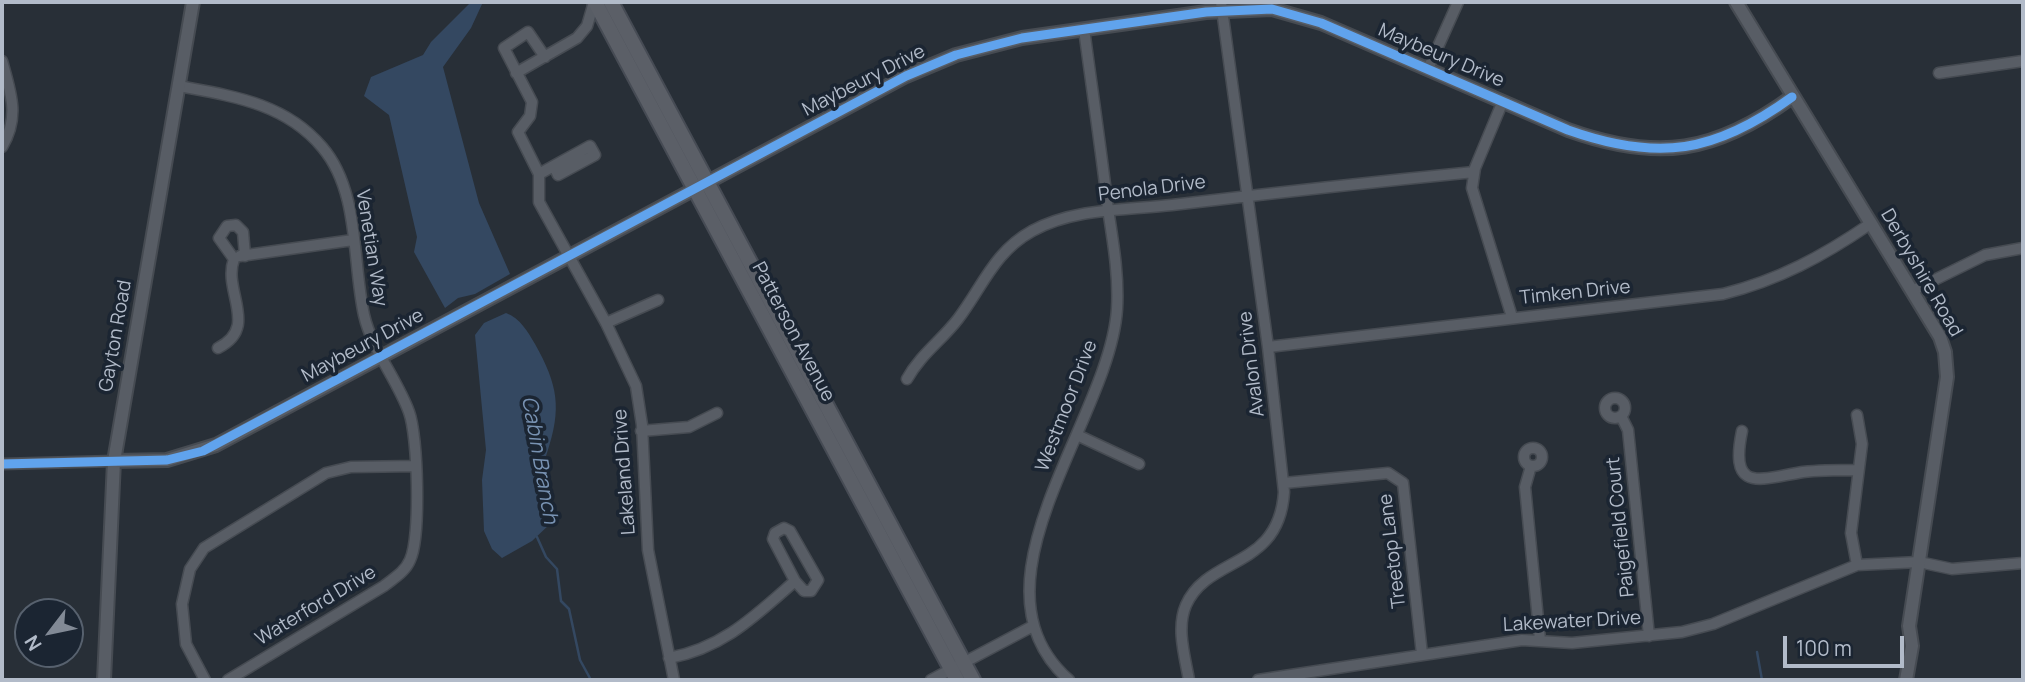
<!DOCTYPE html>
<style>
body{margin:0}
#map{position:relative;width:2025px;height:682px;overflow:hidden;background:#282f37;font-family:Manrope,sans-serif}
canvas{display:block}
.frame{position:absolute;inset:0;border:4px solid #b2bbc9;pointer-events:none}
.north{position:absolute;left:14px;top:598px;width:70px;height:70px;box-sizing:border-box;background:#1b2532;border:2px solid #57616e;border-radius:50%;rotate:238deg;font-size:19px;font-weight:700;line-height:28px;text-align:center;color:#b2bbc9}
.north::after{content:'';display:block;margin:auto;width:24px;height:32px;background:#828a96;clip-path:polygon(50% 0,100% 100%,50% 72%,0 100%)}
.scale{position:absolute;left:1783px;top:636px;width:121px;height:32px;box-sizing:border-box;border:4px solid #b2bbc9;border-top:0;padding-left:9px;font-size:21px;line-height:24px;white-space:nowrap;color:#b2bbc9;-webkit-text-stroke:5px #1b2532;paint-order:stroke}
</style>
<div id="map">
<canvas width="2025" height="682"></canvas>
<div class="frame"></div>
<div class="north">N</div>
<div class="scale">100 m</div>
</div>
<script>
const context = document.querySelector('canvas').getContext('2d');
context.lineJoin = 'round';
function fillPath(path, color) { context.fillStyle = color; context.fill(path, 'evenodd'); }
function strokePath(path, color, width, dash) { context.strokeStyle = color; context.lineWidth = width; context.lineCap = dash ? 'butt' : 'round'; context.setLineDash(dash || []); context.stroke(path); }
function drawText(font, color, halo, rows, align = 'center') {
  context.font = font + ' Manrope,sans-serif'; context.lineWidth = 7; context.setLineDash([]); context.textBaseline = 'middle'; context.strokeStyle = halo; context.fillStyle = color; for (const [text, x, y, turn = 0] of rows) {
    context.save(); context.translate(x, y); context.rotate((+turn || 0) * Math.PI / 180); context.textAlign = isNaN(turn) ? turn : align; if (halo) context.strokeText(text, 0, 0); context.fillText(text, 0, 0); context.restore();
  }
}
fillPath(new Path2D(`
 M471 2H483L471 28 443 67 479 203 510 274 475 294 458 298 445 308 414 252 417 237 389 115 364 96 371 77 423 55 431 42Z
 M506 313C520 318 528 332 535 344 558 385 562 408 547 453 544 464 536 471 536 483 536 498 549 509 550 524L532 541 502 558 492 549 484 531 482 480 486 450 475 335 484 323Z`), '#344861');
strokePath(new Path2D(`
 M537 537 546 557 557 569 561 601 569 609 580 660 591 680
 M1757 652 1762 680`), '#344861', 2.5);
const minor = new Path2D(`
 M545 57 528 32 504 48 532 102 530 116 518 132 539 174V202L606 323 636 386 642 425 648 550 674 680
 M2 61C11 93 20 117 2 147
 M1428 69 1458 2
 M516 73 577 38 587 26 594 2
 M1939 73 2023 61
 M178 86C232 96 285 103 322 147 360 191 352 261 364 315 372 350 397 379 409 412 418 436 421 537 410 560 405 572 394 578 384 586L228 680
 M1503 101 1475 168 1472 188 1512 317
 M539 174 590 146 595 155 558 175 554 166
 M240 256 353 240
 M1912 291 1985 255 2023 248
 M606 323 658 300
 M1268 347 1723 294C1779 280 1823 256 1870 224
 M218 348C260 327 222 291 234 259L219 238 227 226 236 225 243 232 245 256
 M907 379C920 355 942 340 958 319 983 286 994 252 1032 231 1074 208 1126 210 1172 205 1273 193 1373 182 1474 172
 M1605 408a10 10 0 1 1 20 0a10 10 0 1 1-20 0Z
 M1857 415 1862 444 1851 533 1857 565
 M1621 416 1628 430 1649 636
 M641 431 689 427 717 413
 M1742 431C1729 494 1760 479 1803 472 1821 470 1840 470 1858 470
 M1077 435 1139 464
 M1524 457a9 9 0 1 1 18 0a9 9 0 1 1-18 0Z
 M2 464 114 461
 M1531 466 1525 487 1540 640
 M1284 483 1388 473 1403 483 1422 654
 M784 528 790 531 818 580 811 591H804L795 581 773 539 775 533Z
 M669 658C723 648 755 616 795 581
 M205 680 186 644 182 604 190 569 204 548 326 473 351 467 416 466
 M931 680 1033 626
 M1069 680C960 584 1110 420 1117 309 1119 275 1113 242 1108 209 1101 149 1092 89 1084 29
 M1189 680C1185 657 1176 628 1186 605 1208 555 1279 570 1284 492L1268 347 1221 2
 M1258 680 1522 640 1572 643 1682 632 1713 624 1857 565 1919 562 1952 569 2023 563`);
const tertiary = new Path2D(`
 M1736 2 1940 337 1945 352 1947 377 1909 626 1912 646 1906 680
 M114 461 167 460 216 445 906 76 956 55 1022 38 1206 12 1272 9 1321 23 1568 130C1658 162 1715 153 1792 97
 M104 680 114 461 193 2`);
const primary = new Path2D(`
 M595 2 957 680
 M611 2 973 680`);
strokePath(minor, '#464b52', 13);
strokePath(tertiary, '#464b52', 16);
strokePath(primary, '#464b54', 18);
strokePath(minor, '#585d65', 10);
strokePath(tertiary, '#585d65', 12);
strokePath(primary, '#5b5f67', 14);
strokePath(new Path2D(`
 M2 464 167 460 203 451 906 76 956 55 1022 38 1206 12 1272 9 1321 23 1568 130C1658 162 1715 153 1792 97`), '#60a3ed', 9);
drawText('19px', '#b2bbc9', '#1b2532', [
 ["Maybeury Drive",1441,56,23],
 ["Maybeury Drive",864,81,-27],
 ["Penola Drive",1152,189,-7],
 ["Venetian Way",371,248,81],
 ["Derbyshire Road",1921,273,60],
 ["Timken Drive",1575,293,-6],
 ["Patterson Avenue",793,332,62],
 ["Gayton Road",116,336,-80],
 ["Maybeury Drive",363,346,-28],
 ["Avalon Drive",1252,364,-97],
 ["Westmoor Drive",1067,406,-69],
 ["Lakeland Drive",625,472,-94],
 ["Paigefield Court",1621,527,-96],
 ["Treetop Lane",1393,551,-97],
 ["Waterford Drive",316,606,-31],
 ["Lakewater Drive",1572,622,-3]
]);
drawText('italic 21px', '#7892b2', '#1b2532', [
 ["Cabin Branch",539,460,80]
]);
</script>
